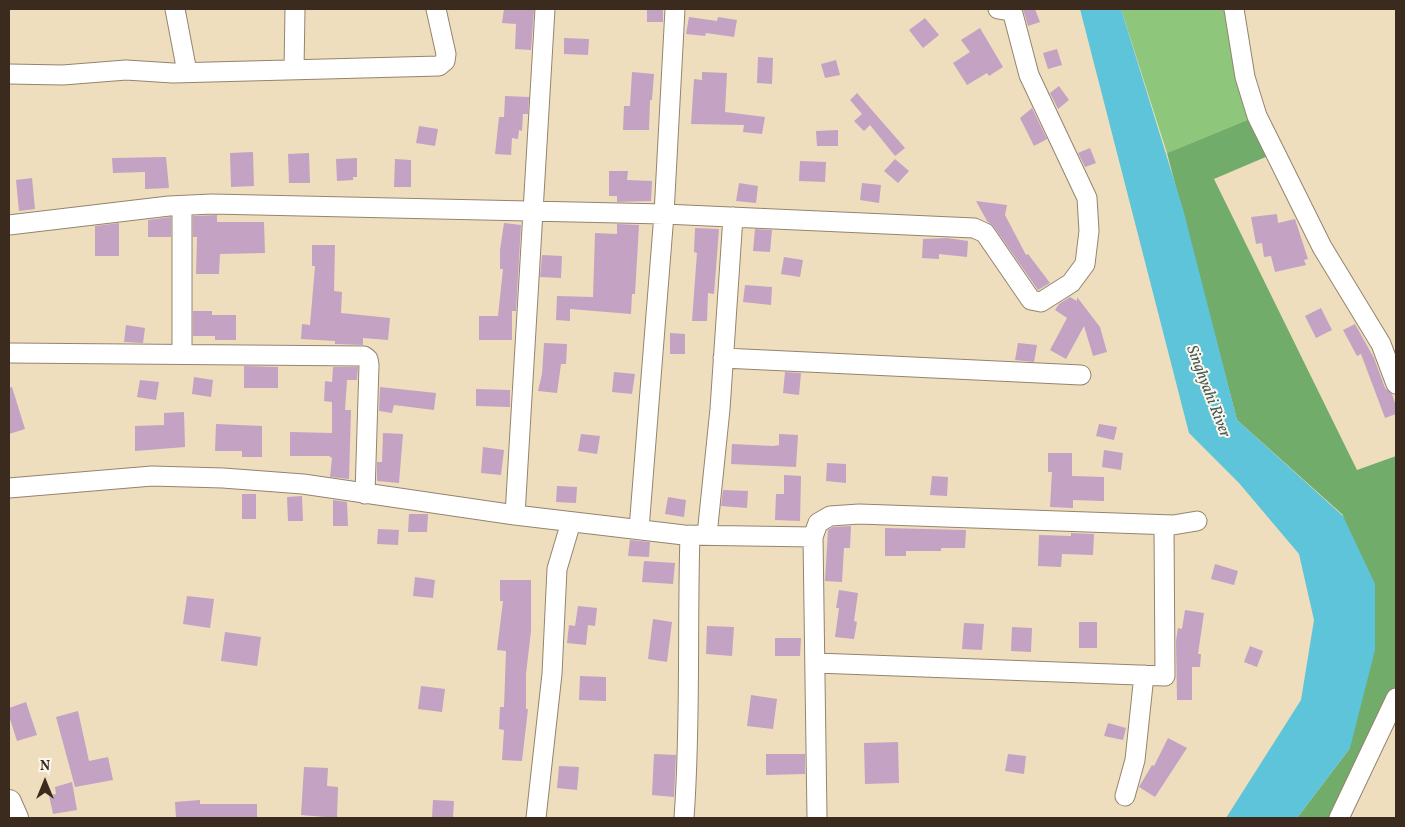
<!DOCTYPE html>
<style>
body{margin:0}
#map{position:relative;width:1405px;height:827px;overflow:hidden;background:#eedebd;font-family:Vollkorn,serif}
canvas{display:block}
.frame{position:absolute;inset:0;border:10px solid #3b2a1e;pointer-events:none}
.north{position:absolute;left:20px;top:757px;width:50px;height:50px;-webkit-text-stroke:4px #fbf7ec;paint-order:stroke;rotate:0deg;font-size:14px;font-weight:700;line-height:20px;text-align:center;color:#3b2a1e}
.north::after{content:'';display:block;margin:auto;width:18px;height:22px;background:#3b2a1e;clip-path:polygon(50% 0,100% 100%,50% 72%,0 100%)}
</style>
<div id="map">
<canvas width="1405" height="827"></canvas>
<div class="frame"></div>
<div class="north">N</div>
</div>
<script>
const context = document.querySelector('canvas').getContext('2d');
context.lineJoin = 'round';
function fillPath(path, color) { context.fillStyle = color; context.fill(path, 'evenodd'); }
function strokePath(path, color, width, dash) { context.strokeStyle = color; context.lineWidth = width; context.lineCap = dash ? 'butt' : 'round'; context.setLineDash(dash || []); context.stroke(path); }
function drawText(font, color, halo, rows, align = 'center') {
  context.font = font + ' Vollkorn,serif'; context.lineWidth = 4; context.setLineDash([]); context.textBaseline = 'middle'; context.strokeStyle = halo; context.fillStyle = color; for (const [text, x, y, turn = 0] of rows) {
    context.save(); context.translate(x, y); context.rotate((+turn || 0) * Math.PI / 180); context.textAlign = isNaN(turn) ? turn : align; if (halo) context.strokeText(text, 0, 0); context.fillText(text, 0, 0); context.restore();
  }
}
fillPath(new Path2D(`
 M1121 9H1234L1257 116 1167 153Z`), '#8ec77b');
fillPath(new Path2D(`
 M1257 116 1275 153 1214 179 1357 470 1396 456V698L1339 818H1297L1350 748 1343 515 1237 420 1167 153Z`), '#72ac6b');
fillPath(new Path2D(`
 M1080 9H1121L1183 209 1237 420 1343 516 1375 584V650L1350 748 1297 818H1226L1301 700 1314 620 1299 554 1239 483 1189 433Z`), '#5dc4da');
fillPath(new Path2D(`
 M504 9 534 10 531 50 515 49 516 24 502 23Z
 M647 9H663V22H647Z
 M1023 9H1035L1040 22 1028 26Z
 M689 17 717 21 718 17 737 20 734 37 706 33 705 36 686 34Z
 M925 18 939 35 923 48 909 30Z
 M980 28 1003 67 989 76 987 73 967 85 953 63 970 52 961 40Z
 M564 38 589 39 588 55 564 54Z
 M1057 49 1062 65 1048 69 1043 53Z
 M758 57 773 58 772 84 757 83Z
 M836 60 840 75 825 78 821 64Z
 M632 72 654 74 652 100H650L649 130H623L624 106H630Z
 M702 72 727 73 725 112 765 117 762 134 743 132 744 125 691 124 694 79 702 80Z
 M1059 86 1069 100 1058 109 1050 93Z
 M857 93 905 148 895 156 870 125 864 131 854 121 862 114 850 100Z
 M505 96 529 97 528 114H523L522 131 519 130 518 139 512 138 511 155 495 154 499 117H504Z
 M1032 108 1047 139 1034 146 1020 118Z
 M419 126 438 129 435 146 416 143Z
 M838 130V146H817L816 131Z
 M1090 148 1096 163 1085 167 1078 153Z
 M253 152 254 186 231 187 230 153Z
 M309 153 310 183H289L288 154Z
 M166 157 169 188 145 189V172L113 173 112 158Z
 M357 158V177H353V180L337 181 336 159Z
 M395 159 411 160V187H394Z
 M895 159 909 171 898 183 884 171Z
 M800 161 826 162 825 182 799 181Z
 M609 171H628L627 180 652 181 651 201 617 202V196H609Z
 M32 178 35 209 19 211 16 180Z
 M739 183 758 186 756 203 736 201Z
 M862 183 881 185 879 203 860 200Z
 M976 201 1007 205 1005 215 1026 255 1028 254 1050 283 1038 290 994 227 987 221Z
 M1277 214 1278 223 1295 219 1308 259 1304 260 1306 265 1275 272 1271 256 1264 257 1262 243 1256 244 1251 217Z
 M217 215V222H264L265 253 220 254 219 274H196L197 237H193V216Z
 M171 217V237H148V220Z
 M119 223V256H95V226Z
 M504 223 521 225 516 311H512V340H479V316H498L503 269H500V250Z
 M617 224 639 225 635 294H632L631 314 570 309V321L556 320 557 296 593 297 595 233 617 234Z
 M695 228 719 229 714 294 708 293 707 321H692L697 253 694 252Z
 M755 229 772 230 770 252 753 251Z
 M947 238 968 241 967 257 939 254V259L922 258 923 239Z
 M312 245H335L334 291 342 292 341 313 390 318 388 340 363 338V345L335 344V341L301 339 302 324 310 325 315 266H312Z
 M542 255 562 256 561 278 540 277Z
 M784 257 803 260 800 277 781 274Z
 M745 285 772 287 771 305 743 302Z
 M1070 297 1077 301V297L1100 327 1107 352 1093 356 1084 326 1066 359 1050 350 1067 318 1055 310 1059 304Z
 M1321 308 1332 330 1316 338 1305 316Z
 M193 311H212V315H236V340H215V336H193Z
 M1355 324 1374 358 1385 388 1392 394 1396 406V414L1385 418 1361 354 1357 356 1343 330Z
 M126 325 145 328 143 343 124 342Z
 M670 333 685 334V354H670Z
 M544 343 567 344 566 364H561L557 393 538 391 542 374Z
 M1018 343 1037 345 1034 362 1015 360Z
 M244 366 278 367V388H244Z
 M333 367H358L357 380H347L345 410H351L349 479 330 477 332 458 329 456H290V432L332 433V402L324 401 325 381 332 382Z
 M614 372 635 374 632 394 612 392Z
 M785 372 801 373 799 395 783 393Z
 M194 377 213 380 211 397 192 394Z
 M140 380 159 382 156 400 137 397Z
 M12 387 25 429 9 434V388Z
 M380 387 436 393 434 410 394 405 392 413 379 411Z
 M476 389 510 390V407L476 406Z
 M184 412 185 447 135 451V426L164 425V413Z
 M216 424 262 426V457H242V451H215Z
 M1099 424 1117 427 1114 440 1096 436Z
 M383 433 403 434 399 483 377 481V462H382Z
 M581 434 600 436 597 454 578 451Z
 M779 434 798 435 796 467 731 464 732 444 773 446 779 445Z
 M483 447 504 450 501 475 481 473Z
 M1104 450 1123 453 1121 470 1102 467Z
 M1048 453H1072V476L1104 477V501L1073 500V508L1050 507 1052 472H1048Z
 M827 463 846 464V483L826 481Z
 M784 475 801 476 800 521 775 520 776 494H784Z
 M932 476 948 477 947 496 930 495Z
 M557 486 577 487 576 503 556 502Z
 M723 490 748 491 747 508 721 506Z
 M242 494H256V519H242Z
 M302 496 303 521H288L287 497Z
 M668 497 686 500 684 517 665 514Z
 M333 500 347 502 348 526H333Z
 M409 514H428L427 532H408Z
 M851 526 850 548H844L842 582 825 581 828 530 833 527Z
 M885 528 966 530 965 548H941V551H906V556H885Z
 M378 529 399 530 398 545 377 544Z
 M1071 533 1094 534 1093 555 1062 554 1061 567 1038 566 1039 535 1071 536Z
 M630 540 650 542 649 557 628 556Z
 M644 561 675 563 673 584 642 582Z
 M1215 564 1238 571 1234 585 1211 579Z
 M415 577 435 580 433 598 413 596Z
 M500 580H531V631L526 674V709H528L522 761 502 760 504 730 499 729 500 707H504L506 651 497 650 503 601H500Z
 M839 590 858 593 854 621 857 622 854 639 835 637 839 608H836Z
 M187 596 214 599 210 628 183 624Z
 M578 606 597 608 595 626 588 625 586 645 567 643 569 625 575 626Z
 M1185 610 1204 613 1198 654H1201L1200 667H1192V700H1177L1176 641 1178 628 1182 629Z
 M653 619 672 622 667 662 648 659Z
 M1079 622H1097V648H1079Z
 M964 623 984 624 982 650 962 649Z
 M707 626 734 627 732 656 706 654Z
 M1012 627 1032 628 1031 652 1011 651Z
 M225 632 261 637 257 666 221 661Z
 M775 638H801L800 656H775Z
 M1250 646 1263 651 1257 667 1244 662Z
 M580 676 606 677V701L579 700Z
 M421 686 445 689 442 712 418 709Z
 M751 695 777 699 773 729 747 726Z
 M26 702 37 735 17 741 9 716V708Z
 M78 711 89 761 108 757 113 780 75 787 56 717Z
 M1108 723 1126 728 1123 740 1104 736Z
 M1168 738 1187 748 1155 797 1139 787 1152 765 1154 766Z
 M898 742 899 783 865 784 864 743Z
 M654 754 676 755 674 797 652 795Z
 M766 754H805V774L766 775Z
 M1008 754 1026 756 1024 774 1005 771Z
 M559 766 579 767 577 790 557 788Z
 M304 767 328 768 327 786 338 787 337 818 301 815Z
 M72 782 77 810 53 814 49 795 56 794 55 787Z
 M200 800V804H257V818H176L175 802Z
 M433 800 454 801 453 818H432Z`), '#c3a2c4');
const minor = new Path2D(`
 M175 9 187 72
 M1234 9 1245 77 1257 116 1322 247 1381 344 1396 384
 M294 70 295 9
 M9 74 63 75 126 70 173 73 439 66 445 61 446 54 436 9
 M9 225 169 206 212 204 664 214 974 228 985 233 1031 300 1041 302 1071 283 1085 264 1089 231 1087 198 1029 75 1013 14 1010 11 998 9
 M182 352V206
 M9 353 364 356 368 359 369 365 365 494
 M723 358 1081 375
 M9 488 152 476 223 478 303 484 515 515 684 535 813 537
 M515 515 545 9
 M639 529 664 214 675 9
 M707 535 720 409 733 217
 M816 663 1165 676 1164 525
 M1125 796 1135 760 1144 675
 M536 818 552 674 557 569 571 522
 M684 818C691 724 687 630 690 535
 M817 818 813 537 818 523 830 516 859 514 1173 525 1197 521
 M1339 818 1396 698`);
const tertiary = new Path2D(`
 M9 802 16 818`);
strokePath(minor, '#94846e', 21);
strokePath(tertiary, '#94846e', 26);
strokePath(minor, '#fff', 19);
strokePath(tertiary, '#fff', 24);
drawText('italic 16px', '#455856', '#fbf7ec', [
 ["Singhyahi River",1207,392,69]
]);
</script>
